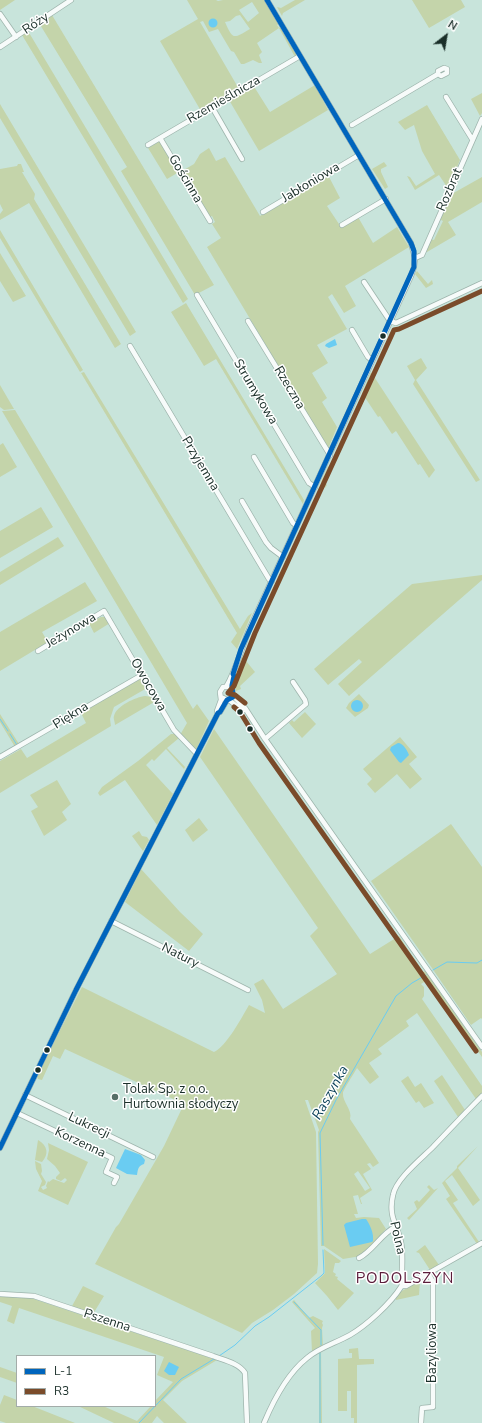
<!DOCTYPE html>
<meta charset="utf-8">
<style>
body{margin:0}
#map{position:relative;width:482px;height:1423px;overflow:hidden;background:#c8e4db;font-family:"Nunito Sans",sans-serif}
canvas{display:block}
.legend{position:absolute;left:16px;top:1355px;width:140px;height:52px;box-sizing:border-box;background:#fff;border:1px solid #a3aca9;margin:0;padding:5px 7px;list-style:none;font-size:12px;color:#1a2f29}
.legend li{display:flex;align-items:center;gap:8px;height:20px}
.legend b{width:20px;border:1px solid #a3aca9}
.north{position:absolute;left:426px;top:16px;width:40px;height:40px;-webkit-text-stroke:3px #fff;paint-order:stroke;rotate:31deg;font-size:11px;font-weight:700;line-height:16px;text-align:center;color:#1a2f29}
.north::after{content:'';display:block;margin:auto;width:14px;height:18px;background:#1a2f29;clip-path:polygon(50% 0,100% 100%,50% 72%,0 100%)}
</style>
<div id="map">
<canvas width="482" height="1423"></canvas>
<ul class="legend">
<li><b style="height:5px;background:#0065bd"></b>L-1</li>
<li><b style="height:5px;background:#7a4b2a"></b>R3</li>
</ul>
<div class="north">N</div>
</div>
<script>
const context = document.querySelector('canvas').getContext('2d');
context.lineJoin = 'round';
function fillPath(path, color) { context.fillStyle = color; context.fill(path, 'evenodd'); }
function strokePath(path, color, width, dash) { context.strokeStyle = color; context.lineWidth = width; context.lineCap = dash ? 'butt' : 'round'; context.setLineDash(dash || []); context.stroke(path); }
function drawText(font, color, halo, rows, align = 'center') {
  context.font = font + ' "Nunito Sans",sans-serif'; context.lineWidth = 3; context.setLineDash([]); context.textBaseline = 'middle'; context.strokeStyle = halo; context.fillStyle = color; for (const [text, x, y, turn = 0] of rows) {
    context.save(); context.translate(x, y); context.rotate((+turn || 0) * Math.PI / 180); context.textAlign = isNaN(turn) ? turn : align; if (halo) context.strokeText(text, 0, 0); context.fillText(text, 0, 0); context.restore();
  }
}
fillPath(new Path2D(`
 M0 0H15L0 10Z
 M187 0H216L218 1 223 0H265L279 24 277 25 279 28 281 27 297 55 295 57 279 28 257 43 262 52 259 55 262 63H259L253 60 244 64H241L234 52 231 51 218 29 209 32 203 21 200 22 239 89 201 111 160 41 198 19ZM252 2 259 13 248 22 239 10ZM240 15 250 29C233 39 233 40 225 22L230 21 236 16Z
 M295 0H305L283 13 282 16 277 7 281 8Z
 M412 0H461L465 7 429 28Z
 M52 15 214 285 195 295 121 171 127 167 39 23Z
 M28 31 188 299 183 303 22 35Z
 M253 85 270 112 315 85 328 110 259 151 229 100Z
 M482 93V113L480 116 471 99Z
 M0 104 136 332 130 336 0 118Z
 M427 105 460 160 449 187H447L439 175 415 190 407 176 410 177 416 186 435 174 422 151 414 125 405 130 398 122Z
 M160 141 179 172 167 179 148 148Z
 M209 148 216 161 225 157 260 216 328 175 340 198 327 206 341 227 358 217 373 243 397 227 409 247 345 286 356 306 344 313 332 294 328 297 347 329 317 345 328 363 312 373 327 398 322 402 337 427 328 449 207 247 221 238 212 224 215 222 212 216 210 217 182 171 194 164 200 154Z
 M384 162 387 166 381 169V172L388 187 385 189 372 169Z
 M18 164H21L24 172H22L35 194 34 199 121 344 115 348 29 203 0 220V214L3 210 0 204V169L17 166Z
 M482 177V202L448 222 456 235 427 252 425 251 430 239 434 240 443 221 439 219 450 195Z
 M0 230 83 370 80 372 0 238Z
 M0 253 26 296 13 302 0 281Z
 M417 271 428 284 432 280 433 284 426 288 415 274Z
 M186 303 304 500 303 504 216 359 204 366 171 312Z
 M421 358 427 368 416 380 480 480 476 482 413 384 415 380 407 366Z
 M84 372 240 629 248 616 252 613 237 649 231 642 237 633 81 373Z
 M371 372 435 470 429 478 420 464 418 465 396 431 392 434 380 416 378 417 362 393Z
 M0 385 14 409 4 410 0 407Z
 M15 410 193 709 197 704 209 721 196 750 180 735 187 723 2 411Z
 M3 443 17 467 0 477V445Z
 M328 466 332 470 326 474 324 481 327 485 325 488 321 482Z
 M41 507 53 527 0 558V531Z
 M58 537 64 546 0 585V572Z
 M482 575V580L349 696 338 684 362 662 359 659 328 685 314 669 412 584Z
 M85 582 97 601 42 632 48 642 0 671V632Z
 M101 617H106L110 623 94 633 89 623Z
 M242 656 255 672 240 686 241 689 236 691 235 682Z
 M140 678 142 679 147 688 114 707 110 719 111 726 0 793V761L21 749 27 758 86 723 81 713Z
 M359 694 369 705 368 708 355 717 346 708 349 703Z
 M145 696 152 697 156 701 115 725C115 722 113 718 114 716 116 706 136 697 145 696Z
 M305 712 316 724 302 738 289 723 292 720 294 722Z
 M0 714 19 744 15 747 0 722Z
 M214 729 370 954 399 936 423 972 425 971 428 975 482 1052V1057L427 980 421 984 424 987V996L422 999 482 1086V1093L476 1099 417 1013 406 1021 409 1026 378 1049 382 1054 369 1063 379 1077 370 1084 357 1068C355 1072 343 1090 343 1093 342 1102 353 1110 350 1119L379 1163 373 1167 370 1163 367 1164 371 1169 363 1174 372 1190 360 1198 362 1204H361L358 1195 353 1196 358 1214H354L356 1218 364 1217 379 1218 386 1229 361 1256 343 1259 324 1246H321L318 1132 319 1130 308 1100H305L316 1132 318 1264 317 1273 294 1294 273 1310 252 1323 242 1333 95 1264 116 1227 119 1224 164 1146 184 1104 65 1049 60 1059 53 1056 42 1080 38 1079 37 1076 82 987 214 1052C226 1047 242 1017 249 1005L265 1013 262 1000 254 984 263 979 283 1009 337 974 310 936 318 928 200 757ZM358 1171 370 1188 365 1191 354 1174Z
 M171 734H175L179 738 167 748 185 767 184 769 166 749 154 761 152 759 146 765 173 794 157 825 125 780 100 796 98 793 102 787 138 761Z
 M400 737 417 757 409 764 422 779 410 789 397 774 375 793 367 784 372 779 363 769Z
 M57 780 71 804 62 812 67 820 44 836 31 811 38 807 30 795Z
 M199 818 208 830 193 842 185 830Z
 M451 824 482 867V1019L481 1018 471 1025 434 971 371 881Z
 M139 831 142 836 147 837 149 840 143 851 132 836Z
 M141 869 180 912 203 934 189 951 125 902Z
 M442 1075 465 1110 458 1117 434 1081Z
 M408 1076 415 1087 421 1083 434 1103 424 1108 419 1101 416 1103 401 1081Z
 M38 1140C48 1146 49 1154 42 1162L35 1160Z
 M48 1143 88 1162 68 1205 38 1191 42 1181 36 1169 35 1161 41 1164 42 1171 41 1174 46 1182 45 1185 41 1187 43 1190 47 1188 46 1186 48 1181 49 1182 53 1179 64 1183 67 1180 65 1178 61 1181 56 1179V1177L60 1173 55 1166 47 1159 49 1150Z
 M478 1146 458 1168 480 1200 473 1206 452 1175 445 1181 458 1200 453 1203 479 1242 477 1244 446 1199 450 1196 442 1183 457 1168V1166Z
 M429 1185 434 1190 438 1188 409 1220 407 1218 417 1209 414 1202 417 1200 419 1202 430 1190 427 1187Z
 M425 1245 439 1265 430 1270 419 1253 416 1252Z
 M324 1249 341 1261 339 1263H335L333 1272 336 1274 335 1276 338 1277 337 1279 354 1293 338 1310 327 1296 315 1283 325 1273Z
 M420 1281 419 1295 396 1300V1297L400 1292Z
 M83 1286 104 1296 93 1314 72 1306Z
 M0 1297H28L217 1360 182 1381 163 1400 187 1423H164L157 1416 152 1423H114L78 1406H103L137 1421 151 1406H155V1401L173 1382 157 1375 164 1357 19 1308 14 1324 7 1321 12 1306 0 1302Z
 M294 1300 309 1318 313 1316 323 1321 322 1323 323 1325 322 1328 323 1346 312 1352 311 1331 315 1328 292 1302Z
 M358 1348 359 1359H374V1364L357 1365V1423H354V1418H351V1391H347V1411H338V1359L352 1358V1353H349V1349Z
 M321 1350 322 1423H319V1352Z
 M0 1367 17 1373V1383L0 1377Z
 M4 1395 17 1400V1406H32L75 1423H6L0 1421V1405Z`), '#c4d4aa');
fillPath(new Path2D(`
 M208.5 23a4.5 4.5 0 1 1 9 0a4.5 4.5 0 1 1-9 0Z
 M335 339 337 345 329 348 325 346 326 344Z
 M351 706a6 6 0 1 1 12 0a6 6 0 1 1-12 0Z
 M398 743C403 743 407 750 409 755L401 763 399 762 390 750 391 747Z
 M125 1149 141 1155 145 1160 144 1164C138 1166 138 1169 137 1175L127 1174 116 1168Z
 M362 1219H366C370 1225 374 1233 373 1241L372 1242 350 1247 344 1225 346 1223Z
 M169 1362 179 1367 175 1375H169L164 1371Z`), '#6accf2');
strokePath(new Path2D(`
 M0 719 8 731
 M10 734 17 745
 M433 970 447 962 477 963 482 960
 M323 1245 320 1133 336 1100 396 996 412 983 426 975
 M294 1302 321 1330V1345
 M219 1356 235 1345 255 1326 269 1317 321 1276 324 1273 323 1250
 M139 1423 181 1379 214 1359
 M320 1423V1352`), '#6accf2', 1);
const minor = new Path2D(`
 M0 14 16 37
 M0 47 71 0
 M446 97 472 139
 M212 107 242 159
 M352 125 438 74V71L444 68 447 69V73L441 76 438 74
 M160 138 210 221
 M148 145 300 56
 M263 212 359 155
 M342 225 386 199
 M415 258 422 255 482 119
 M364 282 390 321
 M197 295 309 483 315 487
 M248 321 330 455
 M390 321 396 323 482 283
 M352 330 368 357 372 360
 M130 346 269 579 272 581
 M254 457 293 523 297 526
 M242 501 266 542 271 548 283 557
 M38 651 104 611 174 730 197 754
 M226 687C236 670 241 649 249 630L411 276 414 267 415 258 411 243 267 0
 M233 696 245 708 265 739 482 1047
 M221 697 227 700C237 698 232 693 232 686 232 683 233 679 234 676L233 674
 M229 700 242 710H245
 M218 713 217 711 221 700 220 692 223 687H227
 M265 739 306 704 305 700 293 682
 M0 757 142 675
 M111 921 248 990
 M25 1095 153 1157
 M17 1113 112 1158 106 1172 117 1177 114 1183
 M0 1148 76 990 218 713 220 712 227 700
 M359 1258C373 1251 381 1234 395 1227
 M402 1286H406L482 1243
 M0 1294 34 1296 213 1356C223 1360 239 1363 245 1373L247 1423
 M264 1423C274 1399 287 1374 307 1358 320 1347 336 1343 350 1335 367 1325 390 1304 401 1287 403 1284 402 1277 402 1273 402 1263 403 1252 401 1242 397 1224 388 1217 393 1195 396 1179 421 1159 433 1147 449 1130 465 1113 482 1096
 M421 1423 422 1408 433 1407V1282L428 1273`);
strokePath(minor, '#9db4ac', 6);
strokePath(minor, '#f7fbfa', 4.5);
strokePath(new Path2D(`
 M0 1148 76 990 218 713 220 712 227 700 233 697 232 685 234 676 233 674 241 649 414 267V251L411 243 267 0`), '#0065bd', 5);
strokePath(new Path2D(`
 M245 703 235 695 228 693 234 686 255 633 394 330 399 329 482 291
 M234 707 240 712 259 743 476 1051`), '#7a4b2a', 5);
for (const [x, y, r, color] of [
 [383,336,3.5,"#1a2f29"],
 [240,712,3.5,"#1a2f29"],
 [250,729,3.5,"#1a2f29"],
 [47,1050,3.5,"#1a2f29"],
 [38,1070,3.5,"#1a2f29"],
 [115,1097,4,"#576e67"]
]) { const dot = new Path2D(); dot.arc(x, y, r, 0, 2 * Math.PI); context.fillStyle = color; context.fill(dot); strokePath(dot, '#fff', 1.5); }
drawText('13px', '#1a2f29', '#fff', [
 ["Róży",36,24,-34],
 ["Rzemieślnicza",224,100,-30],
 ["Gościnna",185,179,59],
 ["Jabłoniowa",311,183,-31],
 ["Rozbrat",450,190,-67],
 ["Rzeczna",289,388,59],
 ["Strumykowa",255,392,59],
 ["Przyjemna",200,464,59],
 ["Jeżynowa",71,631,-31],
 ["Owocowa",148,685,60],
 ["Piękna",71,716,-32],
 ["Natury",180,956,27],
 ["Lukrecji",89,1126,25],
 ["Korzenna",80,1143,25],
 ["Polna",397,1238,77],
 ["Pszenna",107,1321,18],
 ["Bazyliowa",433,1353,-90]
]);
drawText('13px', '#1a2f29', '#fff', [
 ["Tolak Sp. z o.o.",123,1090],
 ["Hurtownia słodyczy",123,1105]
], 'left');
drawText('italic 14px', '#073e56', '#fff', [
 ["Raszynka",331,1093,-61]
]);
context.letterSpacing = '1px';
drawText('15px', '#5c1c3b', '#fff', [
 ["PODOLSZYN",405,1279]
]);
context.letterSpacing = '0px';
</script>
